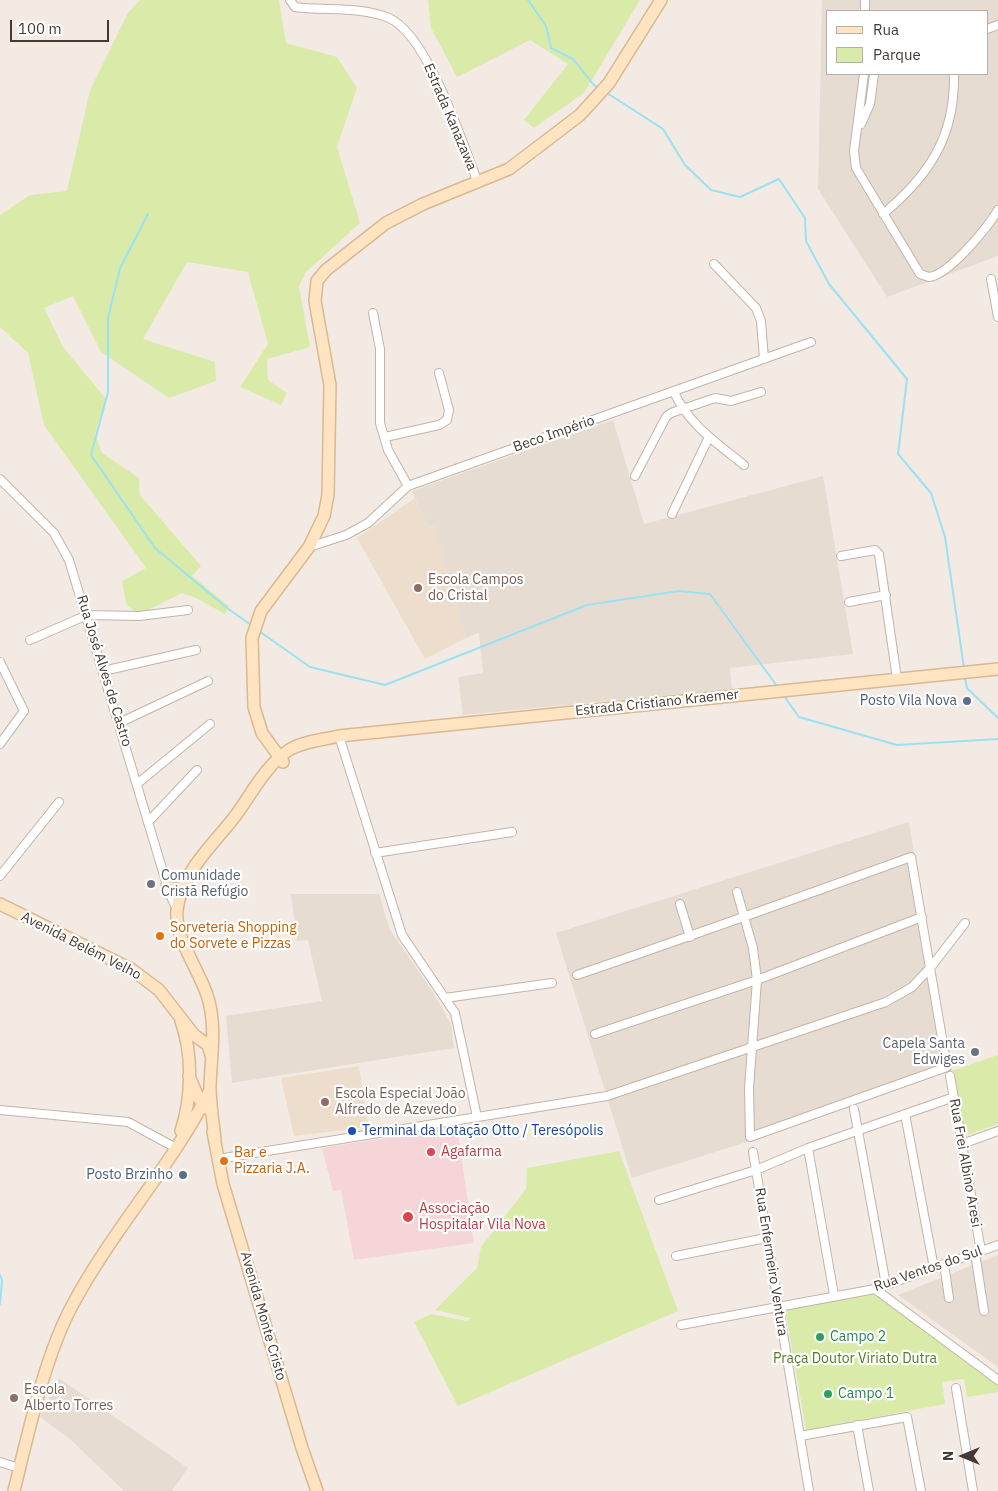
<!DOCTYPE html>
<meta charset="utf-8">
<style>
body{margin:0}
#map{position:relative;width:998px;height:1491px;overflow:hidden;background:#f3ebe3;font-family:"IBM Plex Sans",sans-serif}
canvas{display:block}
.legend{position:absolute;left:826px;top:10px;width:162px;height:65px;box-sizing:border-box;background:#fff;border:1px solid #b5b0ad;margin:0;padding:6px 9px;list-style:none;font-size:15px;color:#453a33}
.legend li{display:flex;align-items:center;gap:10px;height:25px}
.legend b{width:25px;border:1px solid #b5b0ad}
.north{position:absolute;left:938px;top:1431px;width:50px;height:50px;-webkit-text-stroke:4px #fff;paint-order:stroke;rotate:270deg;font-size:14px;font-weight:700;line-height:20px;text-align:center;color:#453a33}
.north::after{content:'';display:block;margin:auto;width:18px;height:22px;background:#453a33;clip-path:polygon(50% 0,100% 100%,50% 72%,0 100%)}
.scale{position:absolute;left:10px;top:20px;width:99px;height:22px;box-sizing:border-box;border:2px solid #453a33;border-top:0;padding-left:6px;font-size:15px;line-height:18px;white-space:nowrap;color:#453a33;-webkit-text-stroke:4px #fff;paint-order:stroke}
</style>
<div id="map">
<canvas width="998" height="1491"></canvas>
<ul class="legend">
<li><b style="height:6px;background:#ffe4c1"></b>Rua</li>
<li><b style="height:14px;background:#daeaa9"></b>Parque</li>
</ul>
<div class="north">N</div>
<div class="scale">100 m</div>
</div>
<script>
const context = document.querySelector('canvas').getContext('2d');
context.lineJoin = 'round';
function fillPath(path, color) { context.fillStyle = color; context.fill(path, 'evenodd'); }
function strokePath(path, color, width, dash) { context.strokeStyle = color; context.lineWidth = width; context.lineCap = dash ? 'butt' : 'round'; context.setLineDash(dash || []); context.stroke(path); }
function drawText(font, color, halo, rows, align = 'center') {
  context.font = font + ' "IBM Plex Sans",sans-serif'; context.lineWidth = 4.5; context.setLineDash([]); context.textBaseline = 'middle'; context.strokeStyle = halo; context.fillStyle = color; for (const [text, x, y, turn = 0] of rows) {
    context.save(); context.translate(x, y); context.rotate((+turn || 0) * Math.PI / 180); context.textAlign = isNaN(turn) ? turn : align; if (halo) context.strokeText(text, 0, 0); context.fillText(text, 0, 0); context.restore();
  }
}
fillPath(new Path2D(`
 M822 0H998V256L887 297 818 189ZM827 11H987V74H827Z
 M613 420 644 524 823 476 853 654 730 668 732 689 463 715 458 677 483 673 479 633 466 638 434 526 428 527 412 491Z
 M909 822 950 1069 750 1141 632 1178 556 933Z
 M291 894H379L390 930 433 992 451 1024 454 1048 232 1083 226 1016 322 1001 308 940 297 941Z
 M998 1255V1367L898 1295Z
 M59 1378 188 1468 172 1491H124L71 1440 40 1417Z`), '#e7dcd1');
fillPath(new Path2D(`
 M415 498 428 527 434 526 466 638 425 659 357 538Z
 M359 1066 368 1127 294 1136 281 1078Z`), '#edddcc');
fillPath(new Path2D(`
 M457 1127 474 1243 354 1260 341 1190 333 1191 322 1148Z`), '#f5d5d7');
fillPath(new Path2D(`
 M140 0H279L286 43 337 57 357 88 337 147 360 223 306 272 299 286 310 347 267 359 268 380 287 393 281 405 240 387 268 344 248 272 187 262 143 339 215 362 216 381 169 398 101 352 73 296 44 308 63 347 106 399 95 434 102 453 139 478 140 495 201 566 192 576 229 606 225 614 196 598 182 593 138 615 126 603 122 581 146 568 44 425 28 353 0 327V215L30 195 67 191 90 90 128 13Z
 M428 0H640L584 93 534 128 524 120 568 64 530 40 457 77 431 28Z
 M998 1055V1124L964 1136 951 1071Z
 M619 1151 678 1311 458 1406 414 1322 431 1314 467 1321 470 1318 435 1310 477 1268 481 1247 526 1189 527 1168Z
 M875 1293 998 1383V1392L967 1397 964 1379 942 1382 945 1404 806 1430 785 1310Z`), '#daeaa9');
strokePath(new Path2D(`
 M528 0 546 26 551 48 573 59 593 84 598 88
 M607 93 663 129 685 165 711 190 740 197 779 179 805 218 806 241 829 284 907 379 898 454 931 493 945 537 964 668
 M148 214 120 268 108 318V392L91 455 155 548 227 608 251 625
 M259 631 310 667 385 685 587 605 679 591 710 594 777 686
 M965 677 967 688 998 718
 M784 696 799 717 897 745 998 739
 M0 1275 2 1280 0 1304`), '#9be1f4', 2);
const street = new Path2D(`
 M290 0 295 7C325 11 360 6 389 18 428 35 463 144 478 183
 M865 11V0
 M987 29 998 25
 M864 74 854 151 856 168 920 274 929 277C949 275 987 228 998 210
 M861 124 870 104 874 74
 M883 214C930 175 955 136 954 74
 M714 264 756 308 761 321 764 359
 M991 279 998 317
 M373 313 380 349V423L388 450 408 486
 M674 392C688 424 718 444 744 465
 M385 437 439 425 447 420 449 410 439 373
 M635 476 666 417 671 413 715 398 731 401 761 392
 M0 479 54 533 69 560 170 895 177 909
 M672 514 709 437
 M309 547 346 535 368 523 408 486 811 342
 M841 556 875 550 879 554 897 679
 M849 602 886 595
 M30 640 87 615 139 616 188 610
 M0 662 24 711 0 744
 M103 671 196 650
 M119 723 208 681
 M339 736 402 935 455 1013 477 1117
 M137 784 210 724
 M149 821 197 770
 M375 853 512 832
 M0 876 59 802
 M680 904 690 937
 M577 975C689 937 800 897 911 857L947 1067 750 1137 749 1088 757 980 753 948 737 892
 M445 998 552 983
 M595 1034 757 980 922 917
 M950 1076 981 1251
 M854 1109 886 1285
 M0 1110 128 1122 176 1148
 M905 1114 934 1268
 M962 1144 998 1131
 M808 1148 834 1295
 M753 1152 809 1491
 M218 1159 607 1096 886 1002 912 987 931 967 965 923
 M659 1200 756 1170 808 1148 954 1097
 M975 1253 984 1311
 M676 1256 766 1238
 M944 1264 949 1298
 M875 1289 998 1380
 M681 1325 875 1289 998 1245
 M956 1388 973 1491
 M857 1425 869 1491
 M800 1436 907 1417 921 1491
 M0 1462 19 1468`);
const secondary = new Path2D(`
 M283 762 262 733 254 707 252 638 261 611 309 547 324 516 328 495 330 385 315 301 317 281 326 270 386 223 423 204 509 169 580 115 609 83 661 0
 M167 886 174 889 182 888
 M0 904 131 969 159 990 194 1035 208 1045 211 1055
 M181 1021C193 1055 192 1097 181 1131
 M189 1076 198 1097 205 1108
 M213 1132 223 1184 302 1448 317 1491
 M215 1139C213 1122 210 1104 210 1086 211 1056 217 1024 207 995 199 970 174 937 177 910 181 872 214 844 236 815 252 793 266 765 289 750 303 741 323 740 339 736L998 669
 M14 1491C28 1434 45 1355 73 1304 113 1229 172 1166 210 1090`);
strokePath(street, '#c2b4a8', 10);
strokePath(secondary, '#d9b892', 14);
strokePath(street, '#fff', 8);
strokePath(secondary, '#ffe4c1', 11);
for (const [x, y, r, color] of [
 [418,588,5,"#8d6e63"],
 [967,701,5,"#5c6f8a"],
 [151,884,5,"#6b7280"],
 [160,936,5,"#e8710a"],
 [975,1052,5,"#6b7280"],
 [325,1102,5,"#8d6e63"],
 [352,1131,5,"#1a4fb4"],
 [431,1152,5,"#e0444e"],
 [224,1161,5,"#e8710a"],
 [183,1175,5,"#5c6f8a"],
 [408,1217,6,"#e0444e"],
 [820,1337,5,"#2e9e5b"],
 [828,1394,5,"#2e9e5b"],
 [14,1398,5,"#8d6e63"]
]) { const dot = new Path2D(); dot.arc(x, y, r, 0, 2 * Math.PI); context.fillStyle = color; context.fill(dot); strokePath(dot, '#fff', 2); }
drawText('14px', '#453a33', '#fff', [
 ["Estrada Kanazawa",450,117,67],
 ["Beco Império",554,434,-19],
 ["Rua José Alves de Castro",104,671,73],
 ["Estrada Cristiano Kraemer",657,703,-6],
 ["Avenida Belém Velho",81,946,27],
 ["Rua Frei Albino Aresi",965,1163,80],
 ["Rua Enfermeiro Ventura",771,1262,81],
 ["Rua Ventos do Sul",928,1269,-19],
 ["Avenida Monte Cristo",263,1316,74]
]);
drawText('14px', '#785e54', '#fff', [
 ["Escola Campos",428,580],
 ["do Cristal",428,596],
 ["Escola Especial João",335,1094],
 ["Alfredo de Azevedo",335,1110],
 ["Escola",24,1390],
 ["Alberto Torres",24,1406]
], 'left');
drawText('14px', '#4e5e75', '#fff', [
 ["Posto Vila Nova",957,701],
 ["Posto Brzinho",173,1175]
], 'right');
drawText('14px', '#5b616d', '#fff', [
 ["Comunidade",161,876],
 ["Cristã Refúgio",161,892],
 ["Capela Santa",965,1044,"right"],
 ["Edwiges",965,1060,"right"]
], 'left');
drawText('14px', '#c56008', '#fff', [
 ["Sorveteria Shopping",170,928],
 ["do Sorvete e Pizzas",170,944],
 ["Bar e",234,1153],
 ["Pizzaria J.A.",234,1169]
], 'left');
drawText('14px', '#164399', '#fff', [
 ["Terminal da Lotação Otto / Teresópolis",362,1131]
], 'left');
drawText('14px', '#be3a42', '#fff', [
 ["Agafarma",441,1152],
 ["Associação",419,1209],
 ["Hospitalar Vila Nova",419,1225]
], 'left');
drawText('14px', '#27864d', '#fff', [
 ["Campo 2",830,1337],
 ["Campo 1",838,1394]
], 'left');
drawText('14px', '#557a23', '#fff', [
 ["Praça Doutor Viriato Dutra",855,1359]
]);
</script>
